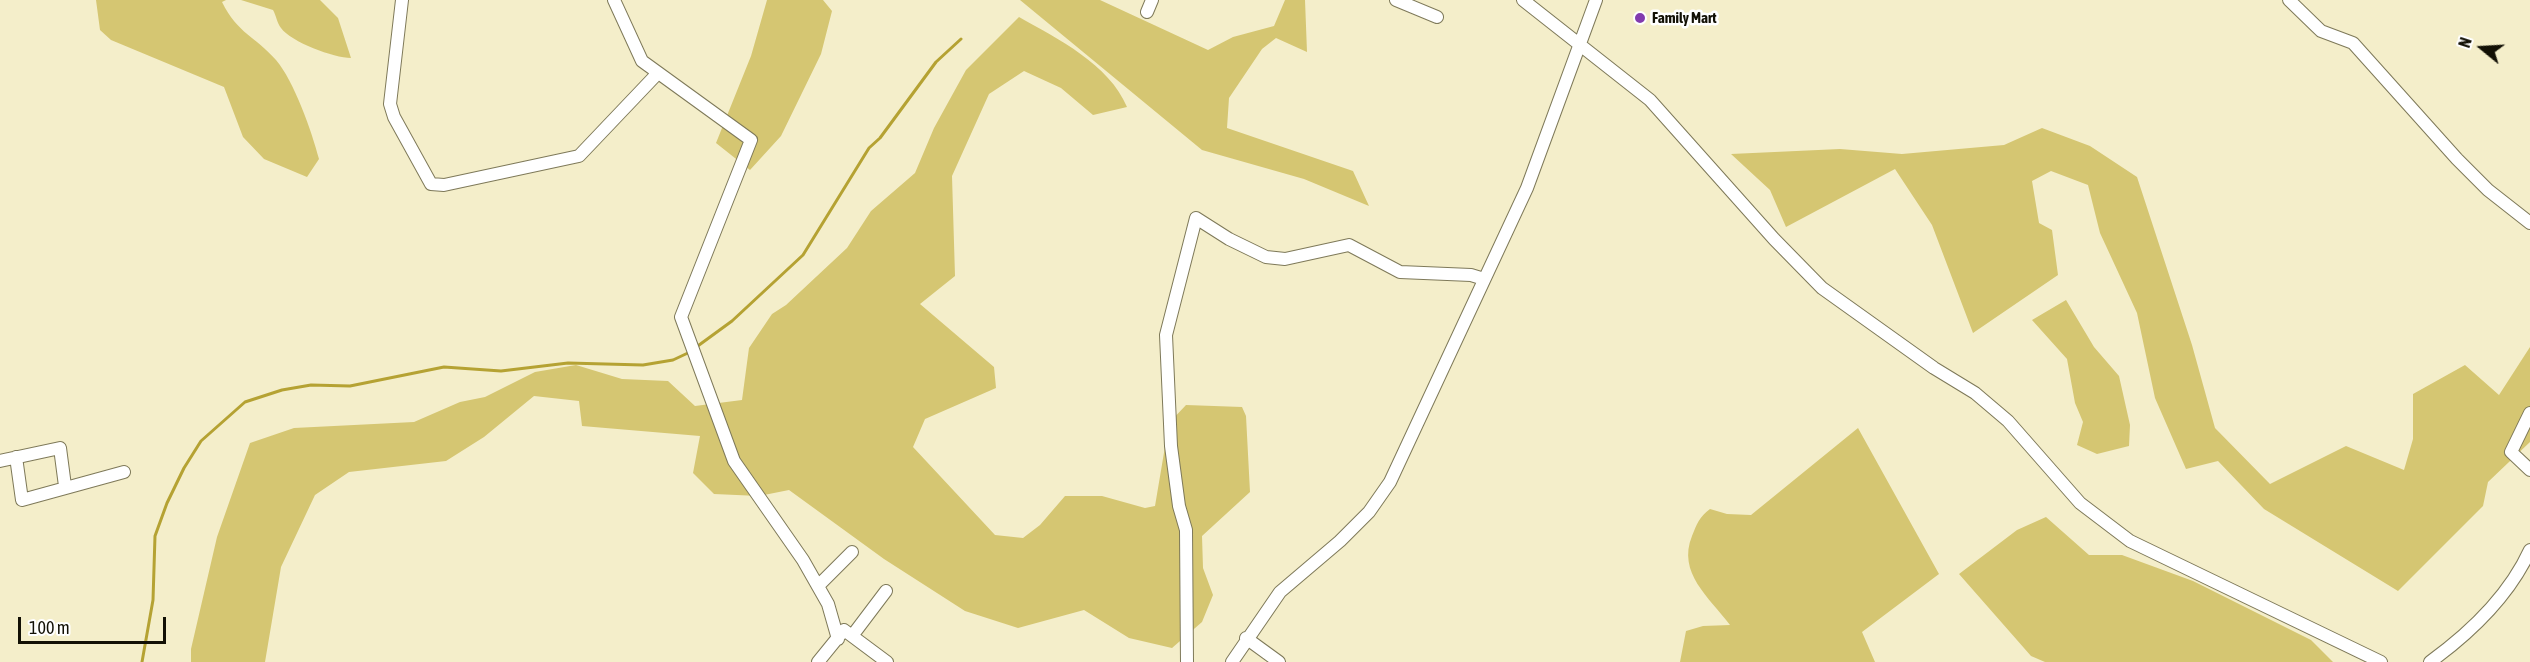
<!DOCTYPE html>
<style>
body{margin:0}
#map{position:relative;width:2530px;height:662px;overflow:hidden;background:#f4eeca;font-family:"Asap Condensed",sans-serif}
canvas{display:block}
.north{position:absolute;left:2452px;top:18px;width:60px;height:60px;-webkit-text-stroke:4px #fff;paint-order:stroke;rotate:288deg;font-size:16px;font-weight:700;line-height:24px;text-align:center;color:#121005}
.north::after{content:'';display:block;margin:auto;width:21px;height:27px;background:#121005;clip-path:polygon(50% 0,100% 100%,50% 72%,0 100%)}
.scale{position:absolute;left:18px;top:617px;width:148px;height:27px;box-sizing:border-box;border:3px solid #121005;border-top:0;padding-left:8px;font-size:18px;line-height:21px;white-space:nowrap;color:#121005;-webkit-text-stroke:4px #fff;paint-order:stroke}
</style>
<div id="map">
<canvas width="2530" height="662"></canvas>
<div class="north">N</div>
<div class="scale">100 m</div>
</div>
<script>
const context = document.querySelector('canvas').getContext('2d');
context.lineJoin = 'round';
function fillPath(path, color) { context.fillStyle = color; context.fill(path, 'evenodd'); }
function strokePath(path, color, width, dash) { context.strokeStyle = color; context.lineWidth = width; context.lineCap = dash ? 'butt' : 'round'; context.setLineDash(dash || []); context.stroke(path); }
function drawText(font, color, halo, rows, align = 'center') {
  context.font = font + ' "Asap Condensed",sans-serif'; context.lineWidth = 5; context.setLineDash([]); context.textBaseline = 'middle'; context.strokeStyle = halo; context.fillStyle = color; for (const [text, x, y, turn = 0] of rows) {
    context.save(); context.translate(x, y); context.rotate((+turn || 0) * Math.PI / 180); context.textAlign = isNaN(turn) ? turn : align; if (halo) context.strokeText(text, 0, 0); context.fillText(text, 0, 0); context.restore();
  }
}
fillPath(new Path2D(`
 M96 0H226L222 2C238 34 255 36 276 60 294 81 312 132 319 159L307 177 264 159 243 137 224 87 111 40 100 30Z
 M241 0H320L338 18 351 58C334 58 291 42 281 28 277 23 276 15 273 10Z
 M767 0H823L832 11 821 54 781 136 750 170 716 143 751 56Z
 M1020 0H1100L1208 50 1233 37 1274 26 1285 0H1305L1307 52 1276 38 1262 49 1229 98 1227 128 1353 171 1369 206 1304 179 1202 150Z
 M1019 17C1058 39 1109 64 1127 107L1093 115 1061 88 1024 71 989 94 952 176 955 276 920 304 994 367 996 388 925 419 913 447 995 535 1023 538 1040 525 1065 496H1102L1145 508 1155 506 1169 423 1186 405 1242 407 1246 416 1250 492 1202 536 1203 568 1213 595 1202 622 1172 648 1129 638 1084 610 1018 628 965 611 884 559 789 490 759 496 714 494 693 473 700 436 582 426 579 401 534 396 484 437 446 461 349 472 315 495 281 567 265 662H191V649L217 537 250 443 294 428 414 422 460 402 485 397 535 372 576 365 622 379 668 381 695 406 742 400 749 348 772 314 786 305 847 248 871 211 915 173 934 128 966 70Z
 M2042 128 2090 146 2137 177 2192 345 2215 428 2270 484 2346 446 2404 470 2413 439V394L2465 365 2499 395 2530 347V442L2488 482 2483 506 2398 591 2264 509 2218 461 2186 469 2155 398 2137 313 2100 233 2088 185 2051 171 2032 181 2039 223 2052 230 2058 275 1973 333 1932 225 1895 169 1786 227 1770 190 1731 154 1840 149 1902 154 2004 145Z
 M2066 300 2094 347 2119 376 2130 425 2129 446 2097 454 2077 445 2083 422 2075 403 2067 359 2032 320Z
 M1858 428 1939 574 1862 632 1875 662H1680L1686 631 1703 626 1730 625C1709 597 1677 573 1692 536 1697 524 1699 517 1710 509L1727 514 1751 515Z
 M2046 517 2089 555H2122L2193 581 2311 640 2333 662H2045L2031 656 1959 574 2017 530Z`), '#d5c672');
strokePath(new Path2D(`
 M695 348 732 321 803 255 869 148 880 138 936 62 961 39
 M142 662 153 600 155 536 167 503 184 468 201 441 245 402 282 390 311 385 350 386 444 367 501 371 568 363 643 365 673 360 690 352`), '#b5a233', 3);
const minor = new Path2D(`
 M402 0 390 104 394 117 431 184 444 185 579 156 657 74
 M614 0 642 61 751 140 681 317 734 461 803 560 828 604 838 639
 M1396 0 1437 17
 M1523 0 1650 100 1774 239 1822 288 1934 368 1975 393 2008 421 2080 503 2130 541 2381 662
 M2289 0 2321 31 2353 43 2457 159 2488 190 2530 223
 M1147 12 1152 0
 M2530 413 2511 452 2530 470
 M16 457 22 500 124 472
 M0 461 60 448 65 486
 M818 586 852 552
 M852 636 886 591
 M1246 638 1279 662
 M818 662 844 630 887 662
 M1187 662 1186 530 1179 506 1171 446 1166 335 1196 218 1229 239 1266 257 1285 259 1349 245 1400 272 1471 275 1484 279
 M1232 662 1280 592 1340 541 1369 512 1390 482 1527 188 1596 0
 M2430 662C2470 633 2509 596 2530 550`);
strokePath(minor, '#7e7959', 14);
strokePath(minor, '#fff', 12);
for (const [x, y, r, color] of [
 [1640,18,6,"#823bae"]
]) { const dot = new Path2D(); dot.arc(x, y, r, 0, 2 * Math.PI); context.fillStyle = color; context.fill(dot); strokePath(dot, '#fff', 2); }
drawText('bold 15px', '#121005', '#fff', [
 ["Family Mart",1652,18]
], 'left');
</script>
